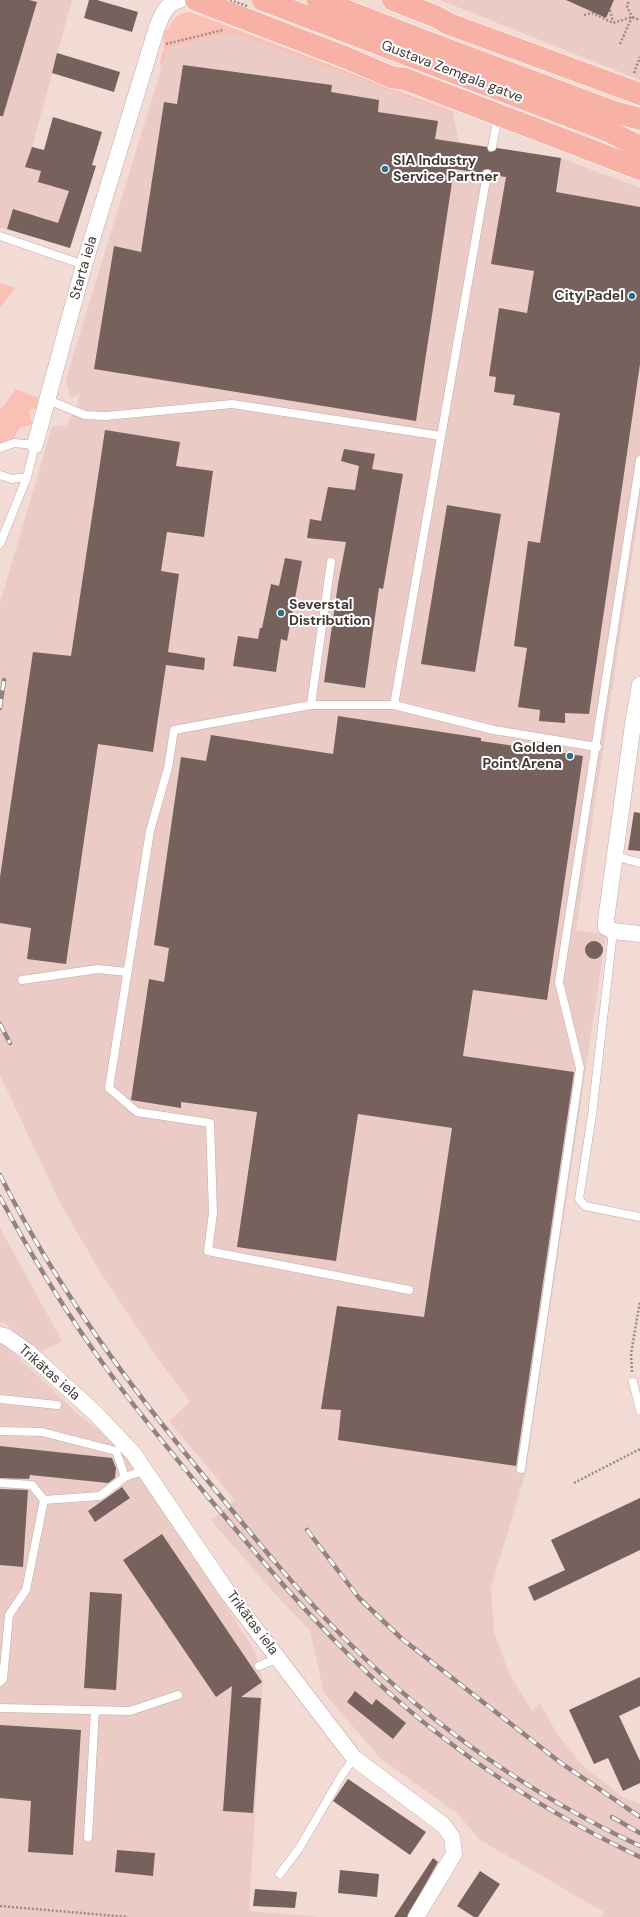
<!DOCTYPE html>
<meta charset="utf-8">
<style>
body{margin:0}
canvas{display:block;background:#f2dad5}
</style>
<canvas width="640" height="1917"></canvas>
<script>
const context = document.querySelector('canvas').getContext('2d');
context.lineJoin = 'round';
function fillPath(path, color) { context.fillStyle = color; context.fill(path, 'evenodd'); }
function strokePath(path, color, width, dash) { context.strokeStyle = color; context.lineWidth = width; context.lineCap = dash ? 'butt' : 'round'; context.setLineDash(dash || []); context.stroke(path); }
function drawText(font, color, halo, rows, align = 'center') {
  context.font = font + ' "DM Sans",sans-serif'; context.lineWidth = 4; context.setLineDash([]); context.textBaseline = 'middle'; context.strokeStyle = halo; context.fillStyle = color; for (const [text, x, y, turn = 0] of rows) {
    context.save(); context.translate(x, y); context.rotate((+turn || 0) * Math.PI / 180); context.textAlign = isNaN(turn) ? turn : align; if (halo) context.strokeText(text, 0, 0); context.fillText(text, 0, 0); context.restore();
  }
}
fillPath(new Path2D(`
 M0 0H72L30 155 93 175 70 248 7 229 0 228Z
 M440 0H640V80Z
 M234 33 453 114 459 142 561 158 640 188V504L576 930 606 935 525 1475 491 1587 494 1633 510 1675 532 1711 540 1703 556 1732 582 1765 624 1798 640 1804V1917H601L604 1912 480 1840 457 1813 381 1759 324 1693 310 1631 277 1596 211 1520 235 1500 169 1421 190 1402 159 1360 99 1270 59 1201 0 1075V603L52 427 67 425 77 406 80 394 71 398 66 379 168 47Z
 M0 1228 62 1341 37 1354 4 1322H0Z
 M0 1340 80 1416 116 1442 133 1459 255 1652 263 1681 249 1911 321 1917H0Z`), '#ebcbc5');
fillPath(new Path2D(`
 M190 12 454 112 453 114 234 33 168 47 161 69 160 61 164 49 163 30H168C172 19 179 13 190 12Z
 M0 283 15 288 0 308Z
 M16 389 38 398 37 408 29 410 32 424 20 428 14 438 2 445 0 444V408H2Z`), '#fac0b5');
fillPath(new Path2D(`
 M0 0H29L37 2 3 116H0Z
 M89 0H97L138 12 132 32 84 18Z
 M566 0H614L606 18Z
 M57 53 120 72 114 92 52 73Z
 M183 65 332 85 331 92 379 100 378 112 438 121 435 139 487 147 488 151 491 152 497 148 561 158 556 192 640 207V364L589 714 565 713V723L539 721 540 710 518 707 527 648 514 646 528 541 540 543 560 413 513 405 515 395 494 392 496 377 489 376 499 308 527 313 534 271 491 264 506 177 492 175 491 170 488 169 483 170 482 173 454 169 416 421 94 369 114 246 141 252 164 102 177 104Z
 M53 117 102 132 92 165 96 166 70 248 7 229 13 209 58 223 69 191 38 182 41 171 25 167 32 147 44 150Z
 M105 430 180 442 176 466 213 471 204 537 167 532 161 571 179 574 168 652 205 658 204 670 166 665 153 752 98 744 66 964 27 959 31 928 0 923V877L33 652 71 656Z
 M344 449 375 454 372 469 403 474 383 589 379 588 365 688 324 682 338 584 346 542 307 538 310 519 321 521 328 487 355 490 359 466 341 461Z
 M447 505 501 514 475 672 421 664Z
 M285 558 302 561 287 641 281 639 276 672 233 666 238 636 258 639 260 628H262L271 584 279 586Z
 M338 716 481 738V741L583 756 547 1000 473 990 463 1056 574 1072 516 1466 338 1440 341 1410 321 1409 337 1306 424 1317 452 1128 358 1114 336 1261 237 1247 257 1112 181 1102V1108L131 1100 149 979 164 982 169 948 154 945 181 757 206 761 211 735 333 754Z
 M634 812 640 813V851L628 850Z
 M585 950a9 9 0 1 1 18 0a9 9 0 1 1-18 0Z
 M0 1446 112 1458 116 1468 115 1478 108 1483 30 1475 29 1479 0 1478Z
 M122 1487 130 1498 95 1522 88 1511Z
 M0 1489 28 1490 23 1567 0 1565Z
 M640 1498V1550L534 1601 528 1587 565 1570 551 1540Z
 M162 1534 262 1682 241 1697 261 1698 253 1813 223 1811 232 1686 216 1697 123 1560Z
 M90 1592 122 1594 116 1690 84 1688Z
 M640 1677V1706L619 1716 640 1761V1783L623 1791 608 1758 594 1764 569 1710Z
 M355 1691 372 1705 376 1699 406 1723 393 1739 347 1702Z
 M0 1725 81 1730 73 1855 28 1852 31 1801 0 1798Z
 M348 1779 426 1832 410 1855 333 1801Z
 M117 1850 155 1853 153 1876 115 1872Z
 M433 1858 438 1862 407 1917H394Z
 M340 1870 379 1874 377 1897 338 1893Z
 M480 1871 500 1884 478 1917H474L457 1906Z
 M255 1889 297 1892 295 1908 253 1906Z`), '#76615d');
const service = new Path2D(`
 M492 147 498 117
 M0 236 84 265
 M48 400 85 415 106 416 232 404 441 436
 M0 448 14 443 35 445 27 477 0 544
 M0 475 12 479 27 477
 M311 705 331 562
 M394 705 487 174
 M615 856 640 863
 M613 931 592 1115 579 1199 585 1206 640 1217
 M22 980 98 969 127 972
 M409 1290 208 1251 213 1213 210 1123 137 1112 109 1088 150 831 168 768 174 730 311 705H394L494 730 597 747
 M633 1382 640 1410
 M0 1399 57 1405
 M0 1431 42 1432 116 1451 125 1477
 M521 1469 580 1068 559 982 640 460
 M0 1483 32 1485 44 1500
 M44 1500 100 1496 125 1477 145 1470
 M259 1666 278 1658
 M0 1682 3 1679 9 1615 26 1590 44 1500
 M0 1708 130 1711 178 1695
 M88 1837 95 1710
 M280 1874 300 1847 342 1775 354 1758`);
const minor = new Path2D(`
 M35 445 84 265 157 27C161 17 167 2 179 0
 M640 685 633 724 606 920V927L613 931 640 934
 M0 1335 5 1336 27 1351 95 1413 133 1453 228 1593 354 1758 443 1825 452 1837 454 1854 416 1917`);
const primary = new Path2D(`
 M196 0 347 58 391 77 405 79 640 169
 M393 0 437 17 449 24 640 94
 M422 40 614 112 640 119
 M416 58 606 130 640 147`);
strokePath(service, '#c2aba6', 9);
strokePath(minor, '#c2aba6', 17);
strokePath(primary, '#fff', 23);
strokePath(new Path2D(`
 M610 10 613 22
 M584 15 592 13 613 23 632 17 640 20
 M166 44 223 30
 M620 44 632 17 627 6 629 0
 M634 73 640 57
 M632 1372 631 1354 640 1301
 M574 1483 640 1449
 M0 1906 128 1917`), '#9b8b87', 2.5, [2, 2]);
strokePath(service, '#fff', 8);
strokePath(minor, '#fff', 16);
strokePath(primary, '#f7b1a5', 22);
const rail = new Path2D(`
 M0 708 4 680
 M0 1024 10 1043
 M0 1175C57 1289 132 1390 213 1487 257 1541 301 1595 350 1644 434 1727 533 1796 640 1846
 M0 1197C32 1257 68 1316 109 1372 140 1415 174 1456 208 1497 252 1548 294 1600 342 1648 427 1735 530 1805 640 1857
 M307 1530 359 1598 401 1638 561 1763 640 1817
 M612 1817 640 1833`);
strokePath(rail, '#938380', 4.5);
strokePath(rail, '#fff', 3, [9]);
const primaryBridge = new Path2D(`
 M263 0 416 58
 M318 0 422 40`);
strokePath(primaryBridge, '#fff', 23, []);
strokePath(new Path2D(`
 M230 0 247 6`), '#9b8b87', 2.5, [2, 2]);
strokePath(primaryBridge, '#f7b1a5', 22);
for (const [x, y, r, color] of [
 [385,169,4,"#316d85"],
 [632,296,4,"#316d85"],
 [281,613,4,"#316d85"],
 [570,756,4,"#316d85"]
]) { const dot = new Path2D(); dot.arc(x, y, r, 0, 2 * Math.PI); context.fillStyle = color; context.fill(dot); strokePath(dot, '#fff', 1.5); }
drawText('14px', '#403735', '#fff', [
 ["Gustava Zemgala gatve",452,72,21],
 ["Starta iela",84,268,-74],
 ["Trikātas iela",49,1373,41],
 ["Trikātas iela",252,1623,53]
]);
drawText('bold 14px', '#403735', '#fff', [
 ["SIA Industry",393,161],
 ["Service Partner",393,177],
 ["City Padel",624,296,"right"],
 ["Severstal",289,605],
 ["Distribution",289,621],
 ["Golden",562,748,"right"],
 ["Point Arena",562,764,"right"]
], 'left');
</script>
